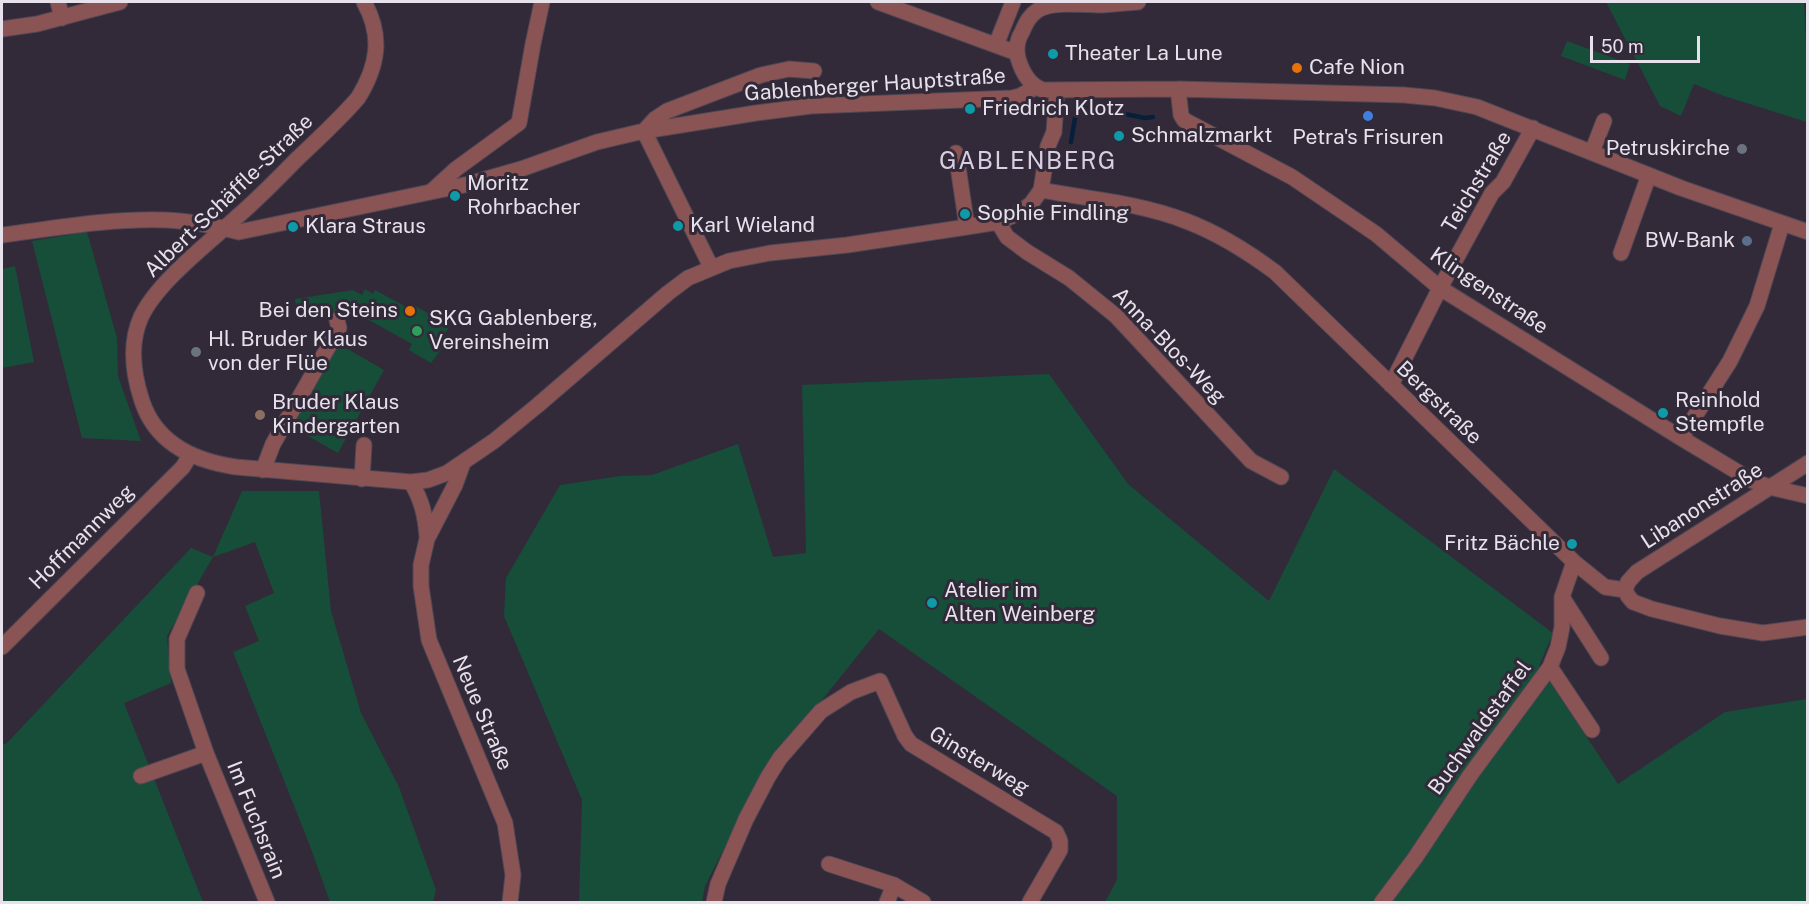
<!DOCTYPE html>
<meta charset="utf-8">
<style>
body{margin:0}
#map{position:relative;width:1809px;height:904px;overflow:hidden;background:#322a39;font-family:"Public Sans",sans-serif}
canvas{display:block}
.frame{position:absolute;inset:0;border:3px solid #e7e1eb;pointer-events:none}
.scale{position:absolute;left:1590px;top:36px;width:110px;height:27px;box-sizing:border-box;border:3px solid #e7e1eb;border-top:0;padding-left:8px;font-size:18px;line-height:21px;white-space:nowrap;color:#e7e1eb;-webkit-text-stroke:4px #322a39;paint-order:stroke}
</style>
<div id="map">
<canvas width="1809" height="904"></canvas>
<div class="frame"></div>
<div class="scale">50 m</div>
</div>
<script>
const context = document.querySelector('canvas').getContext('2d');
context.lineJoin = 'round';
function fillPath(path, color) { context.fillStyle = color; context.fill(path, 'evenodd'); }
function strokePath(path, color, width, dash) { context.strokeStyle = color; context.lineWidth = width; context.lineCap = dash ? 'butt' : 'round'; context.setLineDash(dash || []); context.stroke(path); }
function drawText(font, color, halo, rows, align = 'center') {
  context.font = font + ' "Public Sans",sans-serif'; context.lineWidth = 6; context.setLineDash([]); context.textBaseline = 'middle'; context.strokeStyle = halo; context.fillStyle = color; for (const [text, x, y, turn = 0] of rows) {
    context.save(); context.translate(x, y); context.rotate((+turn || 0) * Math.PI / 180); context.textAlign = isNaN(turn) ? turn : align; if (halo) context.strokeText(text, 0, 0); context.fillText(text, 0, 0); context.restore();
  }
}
fillPath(new Path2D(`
 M1606 2H1804L1807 66V122L1724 96 1694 84 1681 116 1660 106Z
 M1567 41 1630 64 1625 80 1561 56Z
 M87 232 117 338 118 376 141 441 82 438 32 241Z
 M15 266 34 362 2 368V269Z
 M365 289 373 294 375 290 408 308 412 304 450 326 444 335 449 339 431 363 409 350 412 344 351 310 303 318 300 306H296L295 299 353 290 362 295Z
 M339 344 384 370 338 453 292 427Z
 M1049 374 1128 484 1269 601 1334 469 1553 633 1539 666 1618 784 1725 712 1807 699V902H1105L1117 880V796L879 629 761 776 705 886 702 902H579L582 800 504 616 506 578 560 485 620 476 652 475 738 444 773 557 806 553 802 385Z
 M242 491H319L331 611 361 713 399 787 436 890 433 902H330L310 846 233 652 259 641 245 606 274 593 255 542 213 557 167 636 171 683 124 703 203 902H2V744H6L191 548 213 557Z`), '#164e39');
strokePath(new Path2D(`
 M1071 142 1075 118 1082 109 1095 108 1145 118 1153 117`), '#061f3b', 4.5);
const minor = new Path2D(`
 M58 2 62 18
 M364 2C383 36 378 66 358 98 339 120 318 139 297 159 278 178 259 198 238 216 209 243 158 281 141 317 129 344 133 374 142 401 156 444 195 461 236 467L411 482 428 480 447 473 494 441 538 405 668 293 688 278 729 261 770 253 847 245 967 227 998 222 1017 214 1031 204 1041 190 1048 146 1054 132 1057 90
 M878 2 1017 53
 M1138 2C1126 3 1114 4 1102 5 1084 5 1053 1 1038 10 1029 16 1026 23 1022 32 1017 40 1016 49 1018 58 1022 72 1029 85 1043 90L1178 89 1404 95 1435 98 1477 107 1681 188 1808 232
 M2 29 37 24 120 2
 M996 45 1013 2
 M1178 89 1181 115 1184 120 1292 177 1376 234 1440 288 1681 438 1751 480 1769 487 1808 496
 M1592 152 1604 121
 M956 153 967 227
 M433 190 456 169 519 123 533 44 542 2
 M1041 190C1089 199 1140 203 1186 221 1218 233 1248 252 1275 272L1574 562 1605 587 1625 590
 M998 222 1007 237 1027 252 1069 278 1116 316 1251 461 1281 477
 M2 235C56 228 112 218 166 220 190 221 215 226 239 232L469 184 521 169 597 142 644 131 756 113 811 106 1012 98 1020 96 1036 87
 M1621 253 1649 175
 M711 267 644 131 655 119 667 111 761 75 789 69 814 71
 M1391 385 1440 288 1492 193 1503 182 1533 128
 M1681 438 1730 361 1757 306 1782 224
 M463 463 455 485 427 539 421 565V586L429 640 505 823 513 875 510 902
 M263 470 273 444 339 328 337 320
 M362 479 364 445
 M411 482C422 501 425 514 427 536
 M1625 590 1628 582 1637 572 1808 463
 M1625 590 1628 596 1633 602 1652 609 1720 626 1763 633 1808 627
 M197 593 177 639V669L206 753 267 902
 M1562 597 1601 658
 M2 647 183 467 190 455
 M1550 667 1592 730
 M141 776 206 753
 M829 864 894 885 923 902
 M714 902 718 884 746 819 768 777 780 758 821 711 851 692 880 681 905 736 911 744 1056 832 1060 841V850L1030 902
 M887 902 894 885
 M1382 902 1415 858 1471 774 1550 667 1558 647 1562 627V597L1574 562`);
strokePath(minor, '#4f4755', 17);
strokePath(minor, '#8b5454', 15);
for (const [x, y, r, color] of [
 [1053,54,6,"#0f9aa8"],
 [1297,68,6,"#e8710a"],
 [970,109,6,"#0f9aa8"],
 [1368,116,6,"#3f7fe0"],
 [1119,136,6,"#0f9aa8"],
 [1742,149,6,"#6b7280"],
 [455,196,6,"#0f9aa8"],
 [965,214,6,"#0f9aa8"],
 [678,226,6,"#0f9aa8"],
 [293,227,6,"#0f9aa8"],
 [1747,241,6,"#5c6f8a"],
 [410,311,6,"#e8710a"],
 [417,331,6,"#2e9e5b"],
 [196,352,6,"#6b7280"],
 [1663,413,6,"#0f9aa8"],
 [260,415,6,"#8d6e63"],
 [1572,544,6,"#0f9aa8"],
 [932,603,6,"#0f9aa8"]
]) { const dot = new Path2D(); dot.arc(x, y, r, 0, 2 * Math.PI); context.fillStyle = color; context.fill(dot); strokePath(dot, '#322a39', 2); }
drawText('21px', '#e7e1eb', '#322a39', [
 ["Theater La Lune",1065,54],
 ["Cafe Nion",1309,68],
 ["Friedrich Klotz",982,109],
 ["Schmalzmarkt",1131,136],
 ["Petra's Frisuren",1368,138,"center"],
 ["Petruskirche",1730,149,"right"],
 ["Moritz",467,184],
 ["Rohrbacher",467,208],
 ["Sophie Findling",977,214],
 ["Karl Wieland",690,226],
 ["Klara Straus",305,227],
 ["BW-Bank",1735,241,"right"],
 ["Bei den Steins",398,311,"right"],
 ["SKG Gablenberg,",429,319],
 ["Vereinsheim",429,343],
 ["Hl. Bruder Klaus",208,340],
 ["von der Flüe",208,364],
 ["Reinhold",1675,401],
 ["Stempfle",1675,425],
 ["Bruder Klaus",272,403],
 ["Kindergarten",272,427],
 ["Fritz Bächle",1560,544,"right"],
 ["Atelier im",944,591],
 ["Alten Weinberg",944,615]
], 'left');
drawText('21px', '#e7e1eb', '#322a39', [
 ["Gablenberger Hauptstraße",875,85,-4],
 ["Teichstraße",1477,182,-59],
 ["Albert-Schäffle-Straße",229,196,-44],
 ["Klingenstraße",1489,291,34],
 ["Anna-Blos-Weg",1169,346,46],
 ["Bergstraße",1439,403,44],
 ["Libanonstraße",1702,506,-33],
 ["Hoffmannweg",82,537,-45],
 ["Neue Straße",482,713,67],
 ["Buchwaldstaffel",1480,728,-54],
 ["Ginsterweg",979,761,31],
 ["Im Fuchsrain",256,820,68]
]);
context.letterSpacing = '1.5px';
drawText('24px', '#dacee3', '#322a39', [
 ["GABLENBERG",1028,162]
]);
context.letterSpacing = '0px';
</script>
